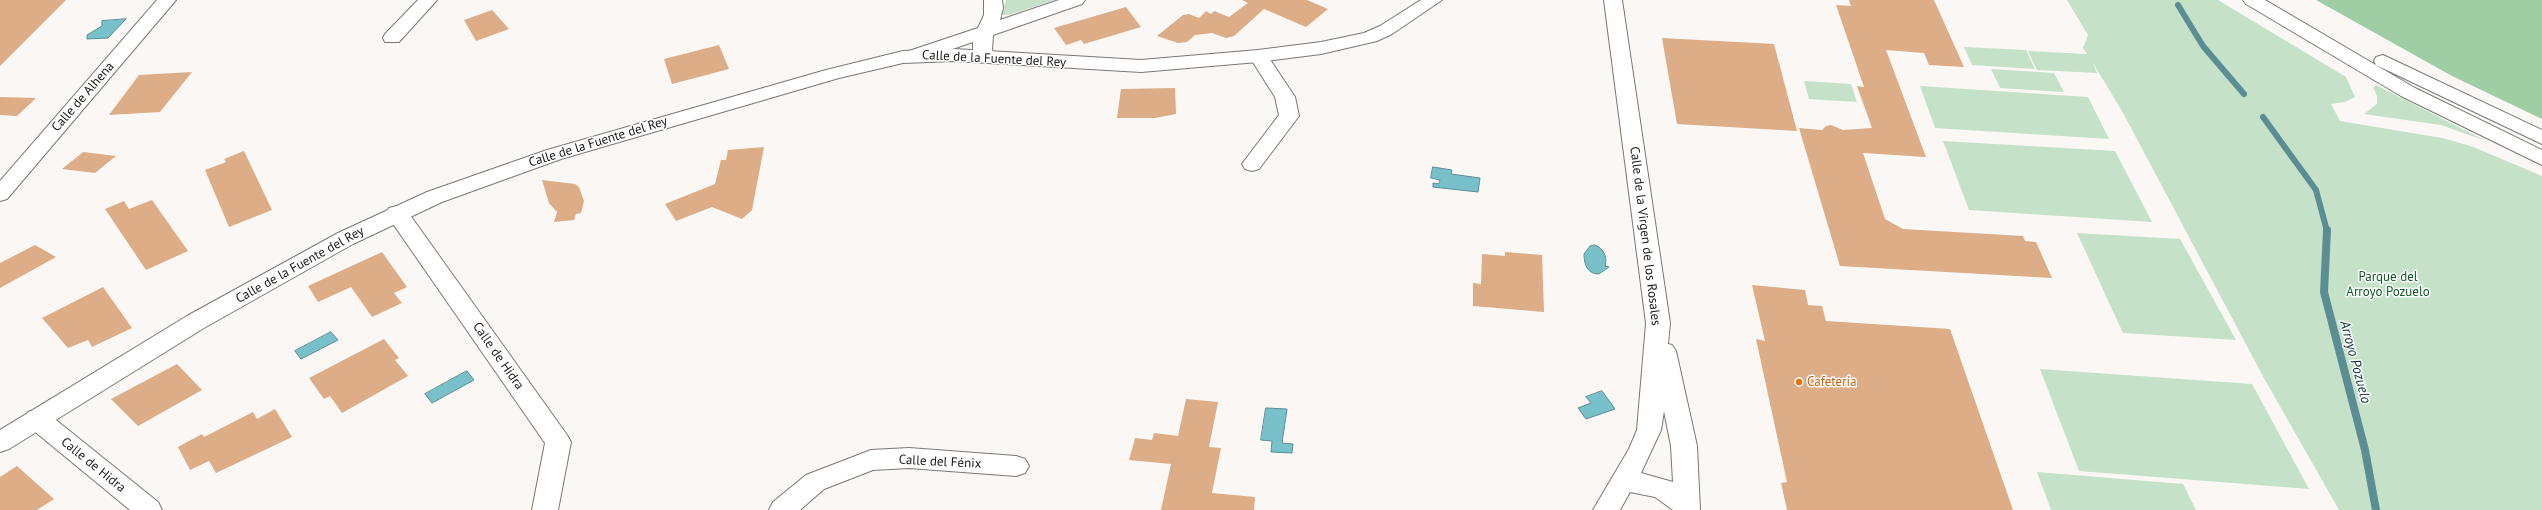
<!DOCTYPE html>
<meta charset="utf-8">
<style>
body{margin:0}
canvas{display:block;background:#faf7f5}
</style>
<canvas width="2542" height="510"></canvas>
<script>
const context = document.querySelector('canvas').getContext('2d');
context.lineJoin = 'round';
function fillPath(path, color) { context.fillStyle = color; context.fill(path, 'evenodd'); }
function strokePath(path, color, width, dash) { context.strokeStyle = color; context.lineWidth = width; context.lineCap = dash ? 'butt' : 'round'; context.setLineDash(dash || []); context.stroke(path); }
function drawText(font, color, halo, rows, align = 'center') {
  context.font = font + ' "PT Sans",sans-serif'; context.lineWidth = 3; context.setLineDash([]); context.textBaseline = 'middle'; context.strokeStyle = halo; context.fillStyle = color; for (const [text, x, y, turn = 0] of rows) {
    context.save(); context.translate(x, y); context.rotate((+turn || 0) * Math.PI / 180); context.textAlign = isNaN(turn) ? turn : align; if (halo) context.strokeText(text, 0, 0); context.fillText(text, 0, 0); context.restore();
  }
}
fillPath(new Path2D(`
 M1006 0H1055L1009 15H1002Z
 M2067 0H2218L2346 77 2355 97 2345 102 2331 104 2340 121 2442 138 2471 146 2542 176V510H2339L2265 380 2122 111 2093 63 2097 73 2037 70 2028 51 2087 54 2083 48 2088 35Z
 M1964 47 2026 50 2035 69 1972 65Z
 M1991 69 2054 73 2064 92 2000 88Z
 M1804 81 1851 84 1857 102 1809 99Z
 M2376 85 2486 141 2441 125 2364 114 2377 104V96L2373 87Z
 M1920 86 2088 97 2109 139 1935 128Z
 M1943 141 2115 151 2152 222 1969 210Z
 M2077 233 2180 239 2236 340 2123 333Z
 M2040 369 2252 384 2309 489 2079 471Z
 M2037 472 2183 484 2196 510H2051Z`), '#c5e2c8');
fillPath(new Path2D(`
 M2316 0H2542V119L2452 76Z`), '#9fcea5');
const water = new Path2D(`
 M126 19 108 38 87 39V35L102 26V21Z
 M1433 167 1452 170 1451 174 1480 178 1478 192 1433 187V183L1439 184 1440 180 1431 178Z
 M1594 245C1603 247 1608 257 1605 266L1609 267 1599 274C1587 274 1584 264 1584 254L1590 246Z
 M331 332 338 340 301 359 295 351Z
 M467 371 474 380 432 403 425 394Z
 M1602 391 1615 409 1586 419 1578 408 1591 403 1586 397Z
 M1266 408 1287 409 1282 443 1293 444 1292 453 1271 452 1272 441 1261 440Z`);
fillPath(water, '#78c1ca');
strokePath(water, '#5b8e94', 1);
strokePath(new Path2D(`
 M2178 5 2203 46 2244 94
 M2263 117 2316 190 2327 231`), '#5b8e94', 6);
strokePath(new Path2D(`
 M2327 230 2324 292 2365 450 2376 510`), '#5b8e94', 8);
fillPath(new Path2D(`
 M0 0H66L0 66Z
 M1242 0H1307L1328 9 1306 27 1264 9 1234 36 1226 38 1212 33 1204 34 1195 35 1187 42 1178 43 1157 36 1183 15 1189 14 1199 18 1206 11 1211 14 1214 11 1229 17 1248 3Z
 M1849 0H1934L1964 67 1929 65 1924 53 1886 50 1926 157 1863 153 1885 219 1903 229 2023 236 2025 241 2036 242 2052 278 1840 266 1799 128 1822 130 1826 126 1831 125 1843 130 1872 128 1857 86 1864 87 1836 5 1851 6Z
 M1126 7 1141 27 1084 44 1081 40 1066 45 1054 28Z
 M492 10 509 29 476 41 464 20Z
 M1662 38 1774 44 1797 131 1677 124Z
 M719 45 729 69 672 84 664 59Z
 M192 72 160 112 109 115 139 75Z
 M1175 88 1176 114 1155 118H1117L1121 89Z
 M0 97 36 98 17 116 0 115Z
 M764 147 752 210 742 219 712 207 676 221 665 204 715 184 721 160H726L728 150Z
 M244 151 272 210 229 227 205 170 226 162 224 159Z
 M83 152 116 156 95 173 62 169Z
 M542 180 575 184 579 187 584 201 581 213 576 214 574 220 554 222 557 212 549 203Z
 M152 200 188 251 146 270 105 209 124 201 129 209Z
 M35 245 56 257 0 288V263Z
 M382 252 407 287 394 293 402 303 372 317 351 287 318 302 308 286Z
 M1505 252 1542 255 1544 312 1473 306V283L1481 284 1482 254 1505 256Z
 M1752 285 1805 290 1808 305 1822 306 1826 321 1950 329 2013 510H1787L1781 483 1787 482 1756 339 1765 341Z
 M103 287 132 328 92 347 88 340 68 348 42 318Z
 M384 339 399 358 395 360 408 376 342 413 330 396 324 399 309 378Z
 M177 364 202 390 138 426 111 399Z
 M1186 399 1218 402 1209 447 1221 448 1212 493 1255 497 1254 510H1161L1171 464 1129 460 1135 438 1152 440 1154 433 1178 436Z
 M275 409 292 437 216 473 209 461 190 470 178 447 202 434 204 437 253 412 257 419Z
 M17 466 54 499 37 510H0V477Z`), '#dcad87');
const minor = new Path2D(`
 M157 0H176L7 199 0 201V181Z
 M418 0H437L399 42H385L383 38 385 34Z
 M984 0H1002L1003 8 1000 20 1059 0H1085L1082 4 993 35 992 50 995 57 993 61H979L973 50V42L920 60H906L904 56 906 52 978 28 984 15Z
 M1604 0H1622L1670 323 1668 344 1672 345 1676 351 1697 446 1700 510H1673L1655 497 1630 492 1620 510H1593L1629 449 1637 430 1646 323ZM1664 411 1671 446 1673 482 1641 473 1661 430Z
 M1258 50 1265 52 1295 97 1299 116 1259 169 1252 171 1245 169 1242 164 1279 115 1275 97 1249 56 1251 52Z
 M397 206 405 208 567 435 571 442 558 510H532L545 443 389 218 386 213 389 208Z
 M37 409 46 412 158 502 162 510H130L28 426 25 419 28 412Z
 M909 448 1016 456 1025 459 1029 466 1025 473 1016 476 909 468 873 470 824 489 800 510H769L773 502 806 475 871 450Z`);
const tertiary = new Path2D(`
 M1421 0H1442L1392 34 1377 41 1321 54 1258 62 1141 72 954 61 903 63 839 78 561 159 442 202 353 244 204 328 9 449 0 452V430L187 316 338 233 427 192 547 150 826 70 903 51 954 49 1141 60 1258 50 1321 42 1364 33 1380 26Z`);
const trunk = new Path2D(`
 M2243 0H2265L2415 88 2542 150V165L2401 96 2246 4Z
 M2383 55 2542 130V144L2376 65 2374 61 2376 57Z`);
strokePath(minor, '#7a7876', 2);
strokePath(tertiary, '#7a7876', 2);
strokePath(trunk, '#7a7876', 2);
fillPath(minor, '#fff');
fillPath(tertiary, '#fff');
fillPath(trunk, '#fff');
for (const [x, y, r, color] of [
 [1799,382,4,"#e8710a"]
]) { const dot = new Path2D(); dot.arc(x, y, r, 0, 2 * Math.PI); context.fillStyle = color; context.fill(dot); strokePath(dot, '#fff', 1.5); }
drawText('13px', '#171615', '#fff', [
 ["Calle de la Fuente del Rey",994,59,3],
 ["Calle de Alhena",83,97,-49],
 ["Calle de la Fuente del Rey",598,142,-17],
 ["Calle de la Virgen de los Rosales",1645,236,83],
 ["Calle de la Fuente del Rey",300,265,-29],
 ["Calle de Hidra",498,356,55],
 ["Calle del Fénix",940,462,3],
 ["Calle de Hidra",93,465,39]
]);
drawText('13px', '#115725', '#fff', [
 ["Parque del",2388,277],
 ["Arroyo Pozuelo",2388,292]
]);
drawText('13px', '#c56008', '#fff', [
 ["Cafetería",1807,382]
], 'left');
drawText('italic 14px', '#0e3338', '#fff', [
 ["Arroyo Pozuelo",2355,362,75]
]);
</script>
